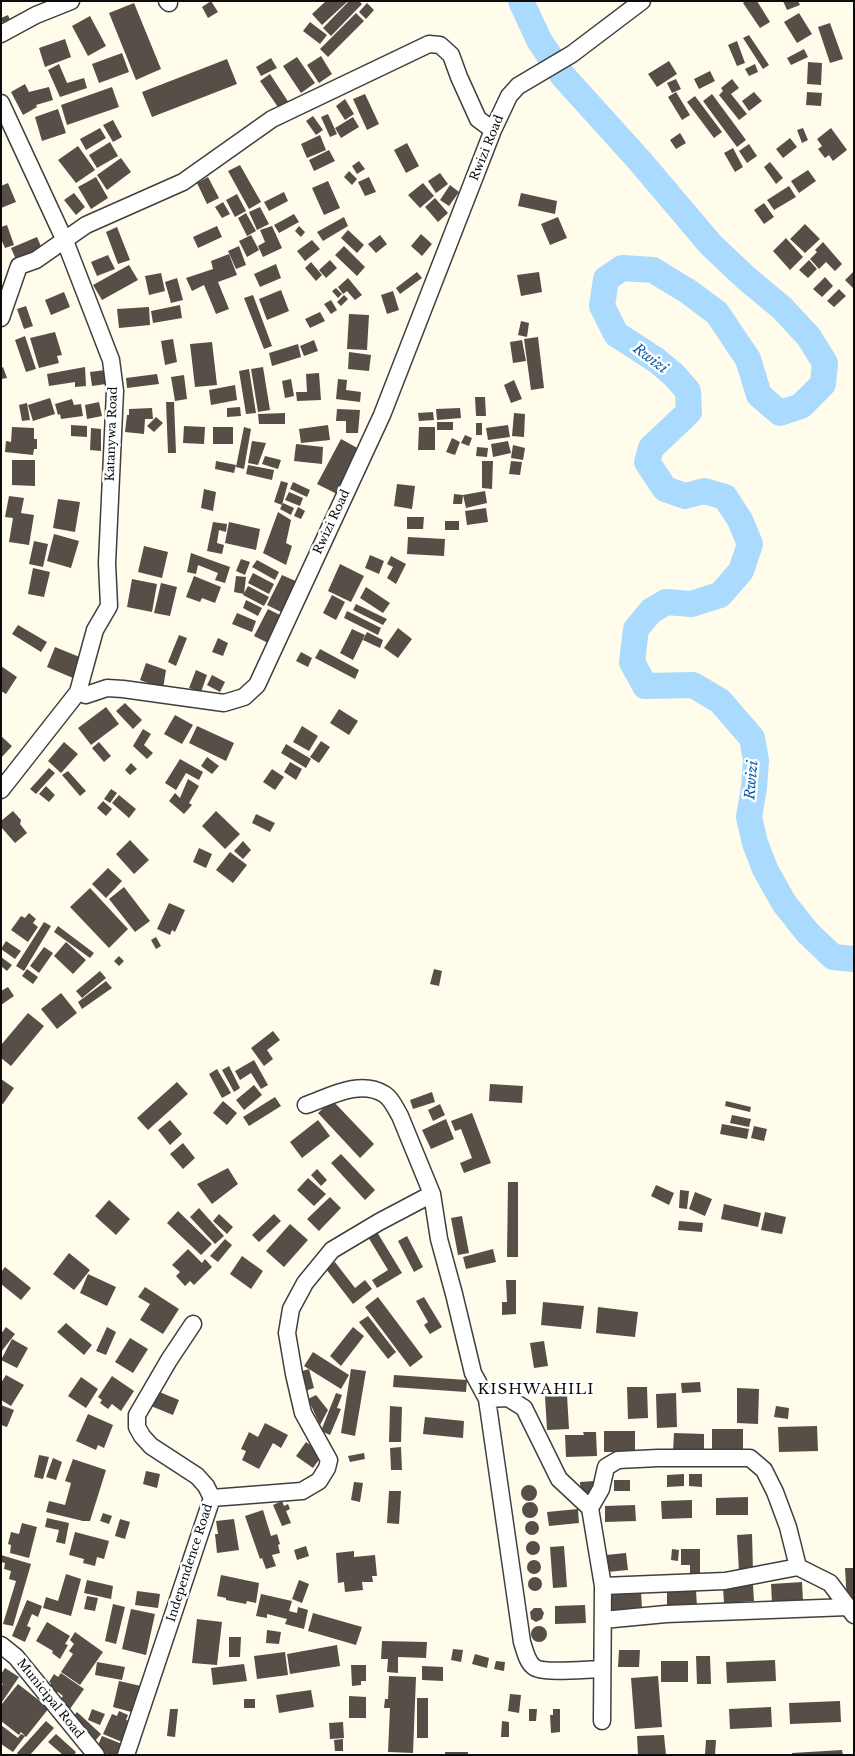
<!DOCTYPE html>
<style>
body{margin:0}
#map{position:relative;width:855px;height:1756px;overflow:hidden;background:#fffceb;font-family:"Libre Baskerville",serif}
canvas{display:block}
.frame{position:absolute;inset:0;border:2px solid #0c0c0c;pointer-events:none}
</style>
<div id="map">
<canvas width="855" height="1756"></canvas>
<div class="frame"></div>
</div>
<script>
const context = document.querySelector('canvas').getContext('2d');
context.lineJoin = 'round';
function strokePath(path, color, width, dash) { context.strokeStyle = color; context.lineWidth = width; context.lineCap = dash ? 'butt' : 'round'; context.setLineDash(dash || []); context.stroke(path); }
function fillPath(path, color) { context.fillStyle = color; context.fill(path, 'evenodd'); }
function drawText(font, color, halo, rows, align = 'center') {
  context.font = font + ' "Libre Baskerville",serif'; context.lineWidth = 5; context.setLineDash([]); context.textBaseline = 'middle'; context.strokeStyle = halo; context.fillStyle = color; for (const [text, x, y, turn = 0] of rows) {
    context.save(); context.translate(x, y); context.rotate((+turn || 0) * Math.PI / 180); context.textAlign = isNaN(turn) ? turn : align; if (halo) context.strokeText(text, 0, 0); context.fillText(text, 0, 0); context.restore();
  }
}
strokePath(new Path2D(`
 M521 1 539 40 563 76 639 160 711 245 746 278 782 308 809 337 825 363 823 384 801 406 780 413 759 395 748 359 717 313 689 292 653 270 622 268 606 279 602 306 616 334 656 360 674 375 688 391 689 412 651 448 647 462 665 489 685 496 704 491 725 497 740 520 750 544 741 571 720 595 691 604 666 602 651 611 636 629 632 662 645 686 693 685 720 701 752 738 756 760 754 788 749 817 755 843 765 869 784 903 807 932 833 957 854 959`), '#aadafd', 26);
fillPath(new Path2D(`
 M211 1 218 12 208 18 202 7Z
 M326 1H348L322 25 312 14Z
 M349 1H359L362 4 331 36 323 28Z
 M746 1H757L770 22 760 28 743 3Z
 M783 1H798L800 5 787 10Z
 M134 3 161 69 136 80 109 13Z
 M367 3 374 10 366 19 359 12Z
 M356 13 364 21 328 57 320 49Z
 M799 13 812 34 797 43 784 22Z
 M8 15 13 27 6 31 1 18Z
 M90 16 106 46 88 56 72 26Z
 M310 22 327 35 320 44 303 31Z
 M830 23 843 59 830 63 818 27Z
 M749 35 769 65 763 69 743 38Z
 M65 39 71 57 45 67 39 48Z
 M737 41 745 63 737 66 728 45Z
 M804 49 808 57 791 65 787 58Z
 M122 53 129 72 99 83 92 64Z
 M321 56 332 74 319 83 307 65Z
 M297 57 315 83 301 93 283 66Z
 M271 58 277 68 261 76 256 67Z
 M227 59 237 84 152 117 142 92Z
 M669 61 677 74 657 87 648 74Z
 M808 62 822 63 821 85 807 84Z
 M59 64 67 83 84 78 87 88 60 97 48 70Z
 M755 64 758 72 749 76 745 69Z
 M710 71 715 81 699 89 694 79Z
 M270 74 289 103 280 110 260 81Z
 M676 79 681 89 672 93 667 83Z
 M732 79 739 88 731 94 747 114 739 120 719 95 723 91 721 88Z
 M25 84 29 92 49 87 53 100 36 105 37 107 23 115 11 92Z
 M112 87 119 107 67 125 61 105Z
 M676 92 690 115 682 120 668 97Z
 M754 92 762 101 749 111 742 101Z
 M807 92 822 93 821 106 806 105Z
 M365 94 379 124 367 130 353 99Z
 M712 94 746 140 737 147 703 101Z
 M695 96 722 132 714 138 687 102Z
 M345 99 354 114 345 120 336 106Z
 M58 109 66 133 42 141 35 117Z
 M328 114 337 134 330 137 321 117Z
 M313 116 323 130 316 135 306 121Z
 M353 117 359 127 341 138 335 128Z
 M113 120 122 137 113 142 103 125Z
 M100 128 106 138 86 150 80 139Z
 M803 128 808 140 802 143 797 130Z
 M831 128 847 150 833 161 829 155 825 158 818 149 822 146 817 139Z
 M680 133 686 143 676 149 670 140Z
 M320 135 326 150 307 158 301 144Z
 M790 138 797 147 783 158 776 149Z
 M110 142 118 156 97 168 89 155Z
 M407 143 419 166 406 173 394 150Z
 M749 144 757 156 747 163 739 151Z
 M78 146 95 170 76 183 58 160Z
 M733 148 743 167 735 172 724 153Z
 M329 150 335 161 314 171 309 160Z
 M121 158 131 172 107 190 97 175Z
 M359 161 365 169 357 174 352 166Z
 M770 162 783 178 776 184 764 167Z
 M240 165 261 202 249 209 228 171Z
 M808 170 816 181 799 193 791 181Z
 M349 171 357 179 352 185 344 177Z
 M440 173 448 184 436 193 428 181Z
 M96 177 108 198 91 209 78 187Z
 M208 177 219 198 207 204 197 183Z
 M369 177 376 192 365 196 358 182Z
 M328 181 340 208 324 215 312 188Z
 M8 183 16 202 1 208V186Z
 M423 183 434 196 420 208 408 195Z
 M450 185 459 192 449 206 440 200Z
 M789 186 796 197 774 210 767 200Z
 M284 192 288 201 269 211 264 202Z
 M74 193 85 207 76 215 64 200Z
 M521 193 557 201 555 214 518 206Z
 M237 194 246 211 235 217 226 200Z
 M435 198 448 213 438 222 425 207Z
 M223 202 230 214 222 218 215 207Z
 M764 203 774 217 764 224 754 210Z
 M260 207 269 224 257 230 249 212Z
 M246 213 256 231 247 236 238 218Z
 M294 214 299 222 279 233 274 225Z
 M344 217 348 226 323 241 317 232Z
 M558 217 567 238 550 245 541 224Z
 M805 224 820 239 805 253 790 239Z
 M7 225 14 245 5 248 1 239V227Z
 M217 226 222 237 198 248 193 237Z
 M272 226 282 248 263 257 258 246 265 242 260 230Z
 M299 226 305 232 301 237 295 231Z
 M117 227 130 260 118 264 106 232Z
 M348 230 364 245 357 253 341 238Z
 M421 234 432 244 422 256 411 246Z
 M251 235 259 250 247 257 239 241Z
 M380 235 387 244 376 253 368 244Z
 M37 237 43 251 17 262 11 248Z
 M786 238 803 257 790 270 773 251Z
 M312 240 320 249 305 261 297 251Z
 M823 242 842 264 835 271 826 262 819 269 810 259 817 252 815 250Z
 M239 246 246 265 236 269 228 251Z
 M344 246 365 267 357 276 335 255Z
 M229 254 237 275 218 282 229 309 216 314 204 285 192 291 186 278 213 269 211 261Z
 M108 255 115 269 97 276 91 262Z
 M330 260 337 268 326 278 319 270Z
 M809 260 817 269 808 278 799 270Z
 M311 262 322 275 316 281 305 268Z
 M276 264 281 278 260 287 254 274Z
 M129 265 138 280 102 300 93 285Z
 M854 271V289L845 280Z
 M417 272 422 278 400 294 396 288Z
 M539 272 542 292 521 296 517 275Z
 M161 273 165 291 149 295 145 276Z
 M825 277 833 286 822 297 813 289Z
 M177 278 183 300 171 303 165 282Z
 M348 278 362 295 355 300 347 291 343 294 338 287Z
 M336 288 342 294 338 298 332 291Z
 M839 289 846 296 834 307 827 301Z
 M281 290 289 311 267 320 259 299Z
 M393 291 399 310 387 314 381 295Z
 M64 292 70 307 51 315 45 300Z
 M253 295 272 346 264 349 244 298Z
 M344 295 348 299 341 306 337 302Z
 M331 300 337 310 331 314 324 304Z
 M180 305 182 318 153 323 151 311Z
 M26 306 33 326 24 329 17 309Z
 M149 307 150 325 119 328 117 309Z
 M320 312 325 321 310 328 305 319Z
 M349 314 369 315 367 350 347 349Z
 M521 321 529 323 527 337 518 335Z
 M55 332 62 355 57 356 59 363 39 368 30 338Z
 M25 336 36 369 26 372 15 340Z
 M538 337 544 388 531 390 524 339Z
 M173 339 177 362 165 365 161 341Z
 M314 340 318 351 304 356 300 346Z
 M522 340 526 361 513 363 510 342Z
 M212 342 217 385 195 387 190 344Z
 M298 344 301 357 272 366 269 353Z
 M349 352 371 355 369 371 348 369Z
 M3 367 7 378 1 379V368Z
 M85 367 86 386 75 387V382L49 386 47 374Z
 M263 367 270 410 258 412 251 369Z
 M249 369 256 413 246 414 239 371Z
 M105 370 106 384 92 386 90 372Z
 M319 373 321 400 297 401 296 392H307L306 374Z
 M157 374 159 384 127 388 126 378Z
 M184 375 187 399 175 401 171 377Z
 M291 379 294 396 285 398 282 381Z
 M338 379 347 380 346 390 361 392 360 402 336 399Z
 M514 380 522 399 511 403 504 385Z
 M235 385 237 400 211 405 209 390Z
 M475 397H485L486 416H476Z
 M50 398 55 414 33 421 28 405Z
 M72 399 74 405 81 404 83 416 61 419 60 414 58 415 55 404Z
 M99 402 102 416 87 419 85 405Z
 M166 402H174L176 453H168Z
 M27 403 30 420 22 421 19 405Z
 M240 407 241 416 227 417V408Z
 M152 408 153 419H145L144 434 125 432 127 415H129V409Z
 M460 408 461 418 437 420 436 409Z
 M337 409 360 410 358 433H346V421H336Z
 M433 412 434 420 419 421 418 413Z
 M285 413V424H259L258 414Z
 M514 413 525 414 524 437 512 436Z
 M156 417 163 423 154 432 147 426Z
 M437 422H453V430H437Z
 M476 423H482V435H476Z
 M71 425 87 426V437L71 436Z
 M328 425 330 440 301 443 299 429Z
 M508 425 510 437 488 440 486 428Z
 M184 426 205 427 204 444 183 443Z
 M12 427 34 428V439H37V449H34L33 455 5 452 6 441 11 442Z
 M213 427H233V444H213Z
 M244 427 251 429 244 469 236 467Z
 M419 427H435V450H418Z
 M91 428 101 429V451L90 450Z
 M465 435 472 438 469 446 461 443Z
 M452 438 460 442 455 455 446 452Z
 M341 439 361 450 337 494 317 484Z
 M252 441 266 443 258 465 248 463Z
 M508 441 511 453 493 457 491 444Z
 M296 444 323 447 322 464 294 461Z
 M513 445 525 448 523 460 511 458Z
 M477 447 488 448 487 457 476 456Z
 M265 456 281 460 278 469 262 464Z
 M12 460H35V486L12 485Z
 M216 461 236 465 234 473 215 469Z
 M482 461H493L492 489 482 488Z
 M511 461 522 462 520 475 509 474Z
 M248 465 274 470 272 480 246 474Z
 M281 481 288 483 282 505 274 502Z
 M293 482 310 490 307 497 290 489Z
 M397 484 415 486 412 509 394 506Z
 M204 489 216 492 213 511 201 508Z
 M485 491 487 503 466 508 463 495Z
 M289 492 303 498 300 506 285 500Z
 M454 494 463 495 462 504H453Z
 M9 496 24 498 21 513 34 515 29 545 9 542 13 518 5 517Z
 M58 499 80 502 75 532 53 528Z
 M283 503 294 508 291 515 280 509Z
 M298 507 305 511 301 519 294 516Z
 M486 508 488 522 467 525 465 511Z
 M278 512 291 520 286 543 292 546 286 565 263 553Z
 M407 517H424L423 529H407Z
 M445 521H459V530H445Z
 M213 522 227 524 226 532 219 530 217 543 224 545 222 554 207 551Z
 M229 522 260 529 256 550 225 543Z
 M54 534 79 541 71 568 47 561Z
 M408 537 445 539 444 556 407 554Z
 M34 541 48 544 43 567 29 564Z
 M144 546 168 552 162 578 138 572Z
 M191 553 230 567 225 583 215 580 218 573 198 565 196 574 187 572Z
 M370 555 384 561 379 574 365 568Z
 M391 556 406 564 396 584 387 578 393 567 387 564Z
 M241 559 250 562 245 575 236 571Z
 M257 560 279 572 275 580 252 567Z
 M340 564 364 576 351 602 328 591Z
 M33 568 50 572 44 597 28 594Z
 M253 573 274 584 269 594 248 583Z
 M282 575 300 583 285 614 267 605Z
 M194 576 221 587 215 603 202 598 200 602 186 597Z
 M236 576 246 577 244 594 234 592Z
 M132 579 157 584 152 612 127 607Z
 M161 583 177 587 170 616 154 613Z
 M248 586 269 597 264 606 243 595Z
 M366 587 390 603 383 613 360 598Z
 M332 595 345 602 336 620 323 613Z
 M246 600 262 608 258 616 243 608Z
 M356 604 387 619 383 625 353 610Z
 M268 609 282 616 268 643 254 636Z
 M347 611 381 628 378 635 344 618Z
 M237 613 256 621 252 632 232 624Z
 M18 625 47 642 41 652 12 634Z
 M398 628 412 639 398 658 384 648Z
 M352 629 365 635 353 660 340 653Z
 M367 632 383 640 380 648 363 640Z
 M179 635 187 638 176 666 168 662Z
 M218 638 228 643 223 656 212 652Z
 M55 647 82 658 73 678 47 667Z
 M320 649 359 670 355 679 315 658Z
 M301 652 312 658 308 667 296 661Z
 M146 663 166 670 163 689 140 680Z
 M1 666 17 677 6 694 1 691Z
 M196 670 207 675 201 692 189 688Z
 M212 675 225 682 220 692 207 685Z
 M125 703 142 720 133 729 116 711Z
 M106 707 119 724 91 745 78 728Z
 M339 709 358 721 349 735 330 723Z
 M175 715 193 725 182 744 164 734Z
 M197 726 234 743 226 761 189 743Z
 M302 726 318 736 309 751 293 742Z
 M143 729 151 734 144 745 153 753 147 759 133 746Z
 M1 736 12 746 1 758Z
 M321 741 330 747 319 763 310 757Z
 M64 742 78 754 61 773 48 761Z
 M99 742 111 756 104 762 92 748Z
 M286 744 311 759 306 768 281 753Z
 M207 757 219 766 212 774 201 766Z
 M180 759 203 772 199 780 186 773 176 790 165 783Z
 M290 762 302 769 296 780 284 772Z
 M131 763 137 769 130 775 125 770Z
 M49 768 55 773 36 794 30 789Z
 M272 769 284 777 275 790 263 782Z
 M68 771 86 791 80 796 62 775Z
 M188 779 199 786 189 803 192 805 184 814 169 801 175 793 180 798Z
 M46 786 55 795 49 802 39 794Z
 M111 789 117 793 110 803 104 799Z
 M119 795 136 809 129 818 112 803Z
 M103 801 112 809 106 816 97 808Z
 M13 811 21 820 20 824 27 833 15 843 1 827V821Z
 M216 811 240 834 225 849 202 826Z
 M256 814 275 823 270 832 252 823Z
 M130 840 149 860 134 874 116 854Z
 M243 841 251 850 243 859 234 851Z
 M199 848 212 854 206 868 193 862Z
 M230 852 247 865 233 883 216 870Z
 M108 868 122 881 106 898 92 884Z
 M124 887 150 921 135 932 109 899Z
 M90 888 128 929 109 948 70 907Z
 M169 903 185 910 175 932 172 930 170 935 157 929Z
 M29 913 36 919 33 923 38 927 28 942 11 930 21 916 25 918Z
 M44 922 51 926 24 971 16 966Z
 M58 926 94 953 90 958 54 932Z
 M156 937 161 946 156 949 151 940Z
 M6 941 21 951 15 959 1 949Z
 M66 942 86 960 73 974 54 956Z
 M44 947 53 953 39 973 30 966Z
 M119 956 124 961 119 966 114 961Z
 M1 957 12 965 7 971 1 966Z
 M27 969 38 977 33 984 22 976Z
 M434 969 442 971 439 986 430 984Z
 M100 971 106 978 82 998 76 991Z
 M106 981 112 988 82 1009 78 1002Z
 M8 987 14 996 1 1005V991Z
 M61 993 77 1013 57 1029 41 1009Z
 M28 1013 44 1026 11 1066 1 1058V1045Z
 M273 1031 280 1040 267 1050 273 1059 264 1066 251 1048Z
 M254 1060 268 1085 261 1089 251 1073 240 1080 235 1071Z
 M229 1066 240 1088 234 1092 222 1070Z
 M217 1069 231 1093 222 1098 209 1074Z
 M1 1079 14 1088 3 1104 1 1103Z
 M177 1082 188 1094 148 1130 137 1118Z
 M490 1084 523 1086 522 1103 489 1101Z
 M254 1085 262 1095 244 1110 236 1100Z
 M432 1092 435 1102 413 1109 410 1100Z
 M275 1097 281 1106 249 1126 243 1117Z
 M332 1100 374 1144 360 1158 318 1113Z
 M223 1101 237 1113 227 1125 213 1113Z
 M726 1101 751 1107 750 1112 725 1106Z
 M440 1104 445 1115 433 1121 428 1110Z
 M472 1113 491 1163 464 1173 460 1163 472 1158 461 1129 455 1131 451 1121Z
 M732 1115 751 1119 749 1127 730 1123Z
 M446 1119 454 1139 431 1149 422 1130Z
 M170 1120 182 1134 170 1145 158 1130Z
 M318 1120 330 1136 302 1158 290 1142Z
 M722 1124 749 1129 747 1139 720 1134Z
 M754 1126 767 1129 764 1141 751 1138Z
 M183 1143 195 1158 183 1169 170 1154Z
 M341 1154 375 1190 365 1200 331 1163Z
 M228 1168 238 1184 212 1204 197 1184Z
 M317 1169 327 1180 321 1186 311 1175Z
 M308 1178 326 1194 314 1206 297 1190Z
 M508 1182H518V1257H507Z
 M656 1185 674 1193 669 1205 651 1196Z
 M680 1190 689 1191 687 1209 679 1208Z
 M695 1192 712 1199 705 1216 689 1209Z
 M330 1197 341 1208 319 1231 307 1219Z
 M109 1200 130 1219 116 1235 95 1216Z
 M724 1204 761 1213 758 1227 721 1219Z
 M199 1208 224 1236 215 1244 190 1217Z
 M178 1211 212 1244 201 1255 167 1223Z
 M765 1212 786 1217 782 1234 761 1230Z
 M219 1214 233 1227 227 1234 213 1221Z
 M274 1214 281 1221 259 1242 252 1235Z
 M462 1216 469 1253 458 1255 451 1218Z
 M679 1221 703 1223 702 1232 678 1230Z
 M290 1224 308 1240 284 1267 266 1251Z
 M377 1232 402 1273 377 1288 372 1280 388 1270 368 1237Z
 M407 1236 423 1267 414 1272 398 1241Z
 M225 1239 232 1245 218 1262 210 1256Z
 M188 1249 202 1263 205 1259 212 1267 194 1285 190 1281 185 1286 176 1276 180 1272 172 1265Z
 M493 1249 496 1262 466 1269 463 1257Z
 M69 1253 90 1270 74 1290 53 1274Z
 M242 1256 263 1271 251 1289 230 1274Z
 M335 1262 355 1288 365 1280 372 1289 353 1304 326 1269Z
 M5 1267 31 1288 21 1300 1 1284V1272Z
 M88 1274 116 1287 107 1306 80 1293Z
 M506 1280H516V1314L502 1315V1302H507Z
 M145 1287 179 1309 163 1334 140 1320 150 1304 138 1297Z
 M378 1297 423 1357 410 1367 365 1307Z
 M424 1297 442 1327 430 1334 424 1325 428 1322 416 1301Z
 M543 1302 584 1306 581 1329 541 1325Z
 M598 1307 638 1312 635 1337 596 1333Z
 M368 1316 396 1352 388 1359 359 1322Z
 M66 1323 92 1345 84 1355 57 1332Z
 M6 1327 15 1334 1 1352V1334Z
 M107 1327 116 1332 106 1355 96 1351Z
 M353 1327 364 1336 341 1366 330 1356Z
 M130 1338 148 1349 133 1373 115 1362Z
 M12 1339 28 1348 17 1368 1 1360Z
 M544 1341 548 1366 534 1368 530 1343Z
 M313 1352 349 1375 341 1389 304 1366Z
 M309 1369 314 1388 305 1391 299 1372Z
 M351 1369 366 1371 355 1436 341 1433Z
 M6 1375 24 1385 11 1406 1 1400V1383Z
 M394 1375 467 1380 466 1392 393 1387Z
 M112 1376 134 1391 121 1411 112 1404 108 1409 100 1403 102 1400 98 1397Z
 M81 1377 98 1389 86 1408 68 1396Z
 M700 1382 701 1392 682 1393 681 1383Z
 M627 1387H647L648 1418 628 1419Z
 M737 1388 759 1389 758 1424 737 1423Z
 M157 1391 179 1400 173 1415 151 1406Z
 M336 1393 342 1395 337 1408 341 1409 330 1435 321 1431Z
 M676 1393 677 1427 657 1428 656 1394Z
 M316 1395 328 1410 320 1425 308 1399Z
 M567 1395 569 1429 547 1430 545 1396Z
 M1 1405 14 1410 7 1427 1 1425Z
 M390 1406 402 1407 401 1442H389Z
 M776 1406 789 1408 788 1419 774 1417Z
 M88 1414 113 1425 104 1448 98 1445 96 1450 76 1441Z
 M425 1417 464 1421 463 1438 423 1434Z
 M265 1423 288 1435 281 1448 273 1443 259 1469 242 1460 246 1451 241 1449 249 1432 258 1437Z
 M817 1426 818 1451 779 1452 778 1427Z
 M712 1429H743V1452L712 1453Z
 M604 1431H635V1452H604Z
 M583 1432H596L597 1456 566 1457 565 1435H584Z
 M674 1433 704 1434V1453H673Z
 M306 1442 323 1454 313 1468 296 1456Z
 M401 1447 402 1470H391L390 1448Z
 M364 1453 365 1459 350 1462 348 1456Z
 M39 1455 49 1457 43 1479 34 1477Z
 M53 1458 62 1462 56 1480 46 1477Z
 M73 1459 106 1470 90 1521H83L46 1512 49 1501 65 1505 71 1483 65 1481Z
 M146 1471 160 1474 157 1488 143 1484Z
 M684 1474V1486L667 1487V1475Z
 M689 1474H702V1487L689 1486Z
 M614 1480H630V1491H614Z
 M594 1481 595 1493 581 1494 580 1482Z
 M354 1482 363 1483 360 1502 351 1500Z
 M521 1493a8 8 0 1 1 16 0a8 8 0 1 1-16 0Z
 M389 1491H401L399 1524 387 1523Z
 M748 1497V1515H716V1498Z
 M692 1500V1518L662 1519 661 1501Z
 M282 1501 284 1506 288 1504 290 1509 286 1511 291 1523 282 1526 273 1505Z
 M522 1510a8 8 0 1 1 16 0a8 8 0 1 1-16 0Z
 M635 1505 636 1521 605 1522V1506Z
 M578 1509 579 1523 549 1526 547 1512Z
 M263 1510 271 1536 277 1534 280 1544 278 1545 280 1553 272 1555 276 1566 266 1569 262 1558 260 1559 245 1516Z
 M103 1513 112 1516 109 1524 100 1521Z
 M47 1518 69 1523 65 1544 56 1542 59 1530 45 1527Z
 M120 1519 130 1522 125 1539 115 1536Z
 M234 1519 239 1550 217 1553 215 1534H218L216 1521Z
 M525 1528a7 7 0 1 1 14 0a7 7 0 1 1-14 0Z
 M22 1523 37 1527 29 1558 10 1553 11 1545 8 1544 11 1532 19 1534Z
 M75 1532 109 1541 104 1559 97 1557 95 1566 83 1563 84 1559 69 1555Z
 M752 1534 753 1571 739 1572 737 1535Z
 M526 1548a7 7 0 1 1 14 0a7 7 0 1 1-14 0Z
 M306 1546 309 1556 297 1560 294 1550Z
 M564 1546 567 1587 553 1588 550 1547Z
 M672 1549 679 1550 678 1561 671 1560Z
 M681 1549H700V1573H690V1565H681Z
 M354 1551V1557L375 1555 377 1576H372L373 1582H362L363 1590 345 1592 344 1582 338 1583 336 1553Z
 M626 1553 628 1570 607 1572 606 1555Z
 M1 1555 31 1564 13 1626 3 1624 16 1581 9 1579 11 1571 4 1569 5 1563 1 1562Z
 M527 1567a7 7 0 1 1 14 0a7 7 0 1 1-14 0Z
 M845 1568H854V1602H847Z
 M66 1574 81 1579 71 1616 43 1608 46 1597 58 1601Z
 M221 1575 259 1583 256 1603 247 1601 246 1604 226 1600V1598L217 1596Z
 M528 1584a7 7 0 1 1 14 0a7 7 0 1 1-14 0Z
 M87 1580 113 1586 111 1599 84 1593Z
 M299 1580 309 1584 302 1603 292 1599Z
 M802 1582 803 1601 772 1603 771 1584Z
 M753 1585 754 1601 724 1603 723 1587Z
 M696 1590 697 1607H667V1591Z
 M137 1591 160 1594 158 1608 135 1605Z
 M641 1592 642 1609 610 1612 609 1595Z
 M261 1594 292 1601 289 1611 297 1613 298 1607 308 1610 304 1629 285 1624 287 1619 267 1614V1618L256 1616Z
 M87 1596 98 1598 95 1611 84 1609Z
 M27 1600 42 1606 38 1617 32 1614 27 1626 31 1628 25 1642 12 1636Z
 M113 1604 125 1607 116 1644 105 1641Z
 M585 1605 586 1623 555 1624V1606Z
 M534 1608H541L544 1613 542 1619 536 1622 531 1619 530 1612Z
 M131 1609 155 1614 146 1655 122 1649Z
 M313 1613 362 1627 356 1645 308 1631Z
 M197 1619 222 1622 217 1665 192 1663Z
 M47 1622 70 1636 65 1644 68 1645 60 1659 52 1653 53 1651 36 1641Z
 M531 1634a8 8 0 1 1 16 0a8 8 0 1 1-16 0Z
 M267 1630 281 1632 279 1644 266 1643Z
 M75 1632 103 1652 80 1685 61 1672 73 1654 69 1651 74 1644 70 1640Z
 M229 1637H241L240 1657H229Z
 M382 1641 427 1642 426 1658 398 1657V1673L387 1672 388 1659H381Z
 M337 1645 340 1666 290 1674 287 1654Z
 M453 1649 463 1650 461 1662 451 1660Z
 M619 1650H640L639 1667H618Z
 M285 1652 288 1675 257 1679 254 1656Z
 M475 1654 489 1658 487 1668 472 1664Z
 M696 1656H710L711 1684H697Z
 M775 1660 776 1681 727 1683 726 1662Z
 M496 1661 505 1662 504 1671 494 1669Z
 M661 1661H688V1682H661Z
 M97 1662 125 1667 122 1680 95 1675Z
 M244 1664 247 1681 213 1685 211 1668Z
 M351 1665H366V1681H361V1685L352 1686Z
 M422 1666 443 1667V1681L422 1680Z
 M5 1668 19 1677 2 1702 1 1687 3 1684 1 1683V1674Z
 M61 1673 84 1689 70 1709 59 1701 63 1696 58 1692 56 1694 48 1688 51 1683 49 1682 54 1674 58 1677Z
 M389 1676 416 1677 413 1753 388 1752 390 1708H384L385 1699H388Z
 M658 1676 662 1727 635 1729 631 1678Z
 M119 1681 141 1686 135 1713 113 1707Z
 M18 1684 49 1708 26 1737 21 1732 19 1735 1 1721V1705Z
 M311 1690 314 1707 279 1713 276 1695Z
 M510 1694 521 1695 519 1713 508 1711Z
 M349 1696 366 1697V1718H349Z
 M417 1698H428V1738H417Z
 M244 1699H255V1708H244Z
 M840 1701 841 1722 790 1724 789 1703Z
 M771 1707 772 1727 730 1729 729 1709Z
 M92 1709 105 1714 100 1725 88 1720Z
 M170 1709H178L175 1737 167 1736Z
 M529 1709H537L536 1721H529Z
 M553 1709H560V1732L551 1733 550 1715H553Z
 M119 1711 128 1715 126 1720 130 1721 122 1742 103 1734 112 1714 117 1716Z
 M77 1712 101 1734 95 1741 71 1719Z
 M46 1721 54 1728 30 1755H19L17 1753Z
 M502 1721 509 1722V1737H501Z
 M343 1722 344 1738 330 1739 329 1723Z
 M1 1725 18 1738 21 1734 25 1736 13 1752 1 1744Z
 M56 1734 76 1752 74 1755H63L48 1742Z
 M664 1735 666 1755H638L637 1736Z
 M102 1736 122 1744 117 1755 98 1753 101 1746 98 1745Z
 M343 1739V1751H335L334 1740Z
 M706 1740H716L715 1755H705Z
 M842 1750 843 1755H792V1753Z
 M445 1752H468V1755H445Z`), '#564e47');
const minor = new Path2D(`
 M167 1 169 3
 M1 34 36 15 71 1
 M1 103 65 241 111 360 115 391 107 563 109 606 95 630 78 692
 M1 318 19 266 36 260 86 225 183 182 272 119 429 44 440 45 451 55 459 77 478 119 493 130
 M1 790 78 692 86 695 107 688 123 689 224 703 244 697 257 685 382 415 493 130 509 96 518 86 572 54 642 1
 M306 1105C329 1097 360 1079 384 1094 391 1098 396 1109 400 1116L432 1194 439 1239 454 1294 473 1373 487 1399 522 1642C525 1651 527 1662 534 1667 543 1674 588 1669 602 1669
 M487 1399 508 1398 524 1408 559 1479 590 1508 603 1586
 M212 1498 302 1491 319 1481 327 1468 329 1460 303 1413 294 1374 287 1333 291 1309 305 1283 332 1250 379 1222 432 1194
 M590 1508 601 1489 606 1467 618 1460 658 1458H750L764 1470 775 1492 788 1527 798 1567
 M603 1620 666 1614 848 1607
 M1 1645 16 1657 96 1755
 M602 1721 603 1586 725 1581 798 1567 830 1583 854 1615
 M126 1755 212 1498 206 1486 197 1476 151 1446 142 1436 137 1427V1415L169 1360 193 1324`);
strokePath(minor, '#3f3f3f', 19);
strokePath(minor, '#fff', 16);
drawText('12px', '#0c0c0c', '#fff', [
 ["Rwizi Road",487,148,-68],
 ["Katanywa Road",112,434,-88],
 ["Rwizi Road",332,522,-65],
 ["Independence Road",190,1563,-72],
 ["Municipal Road",50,1699,51]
]);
drawText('italic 14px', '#095daa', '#fff', [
 ["Rwizi",650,359,37],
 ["Rwizi",752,780,-85]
]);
context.letterSpacing = '1px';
drawText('15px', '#0c0c0c', '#fff', [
 ["KISHWAHILI",536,1390]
]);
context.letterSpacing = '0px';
</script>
